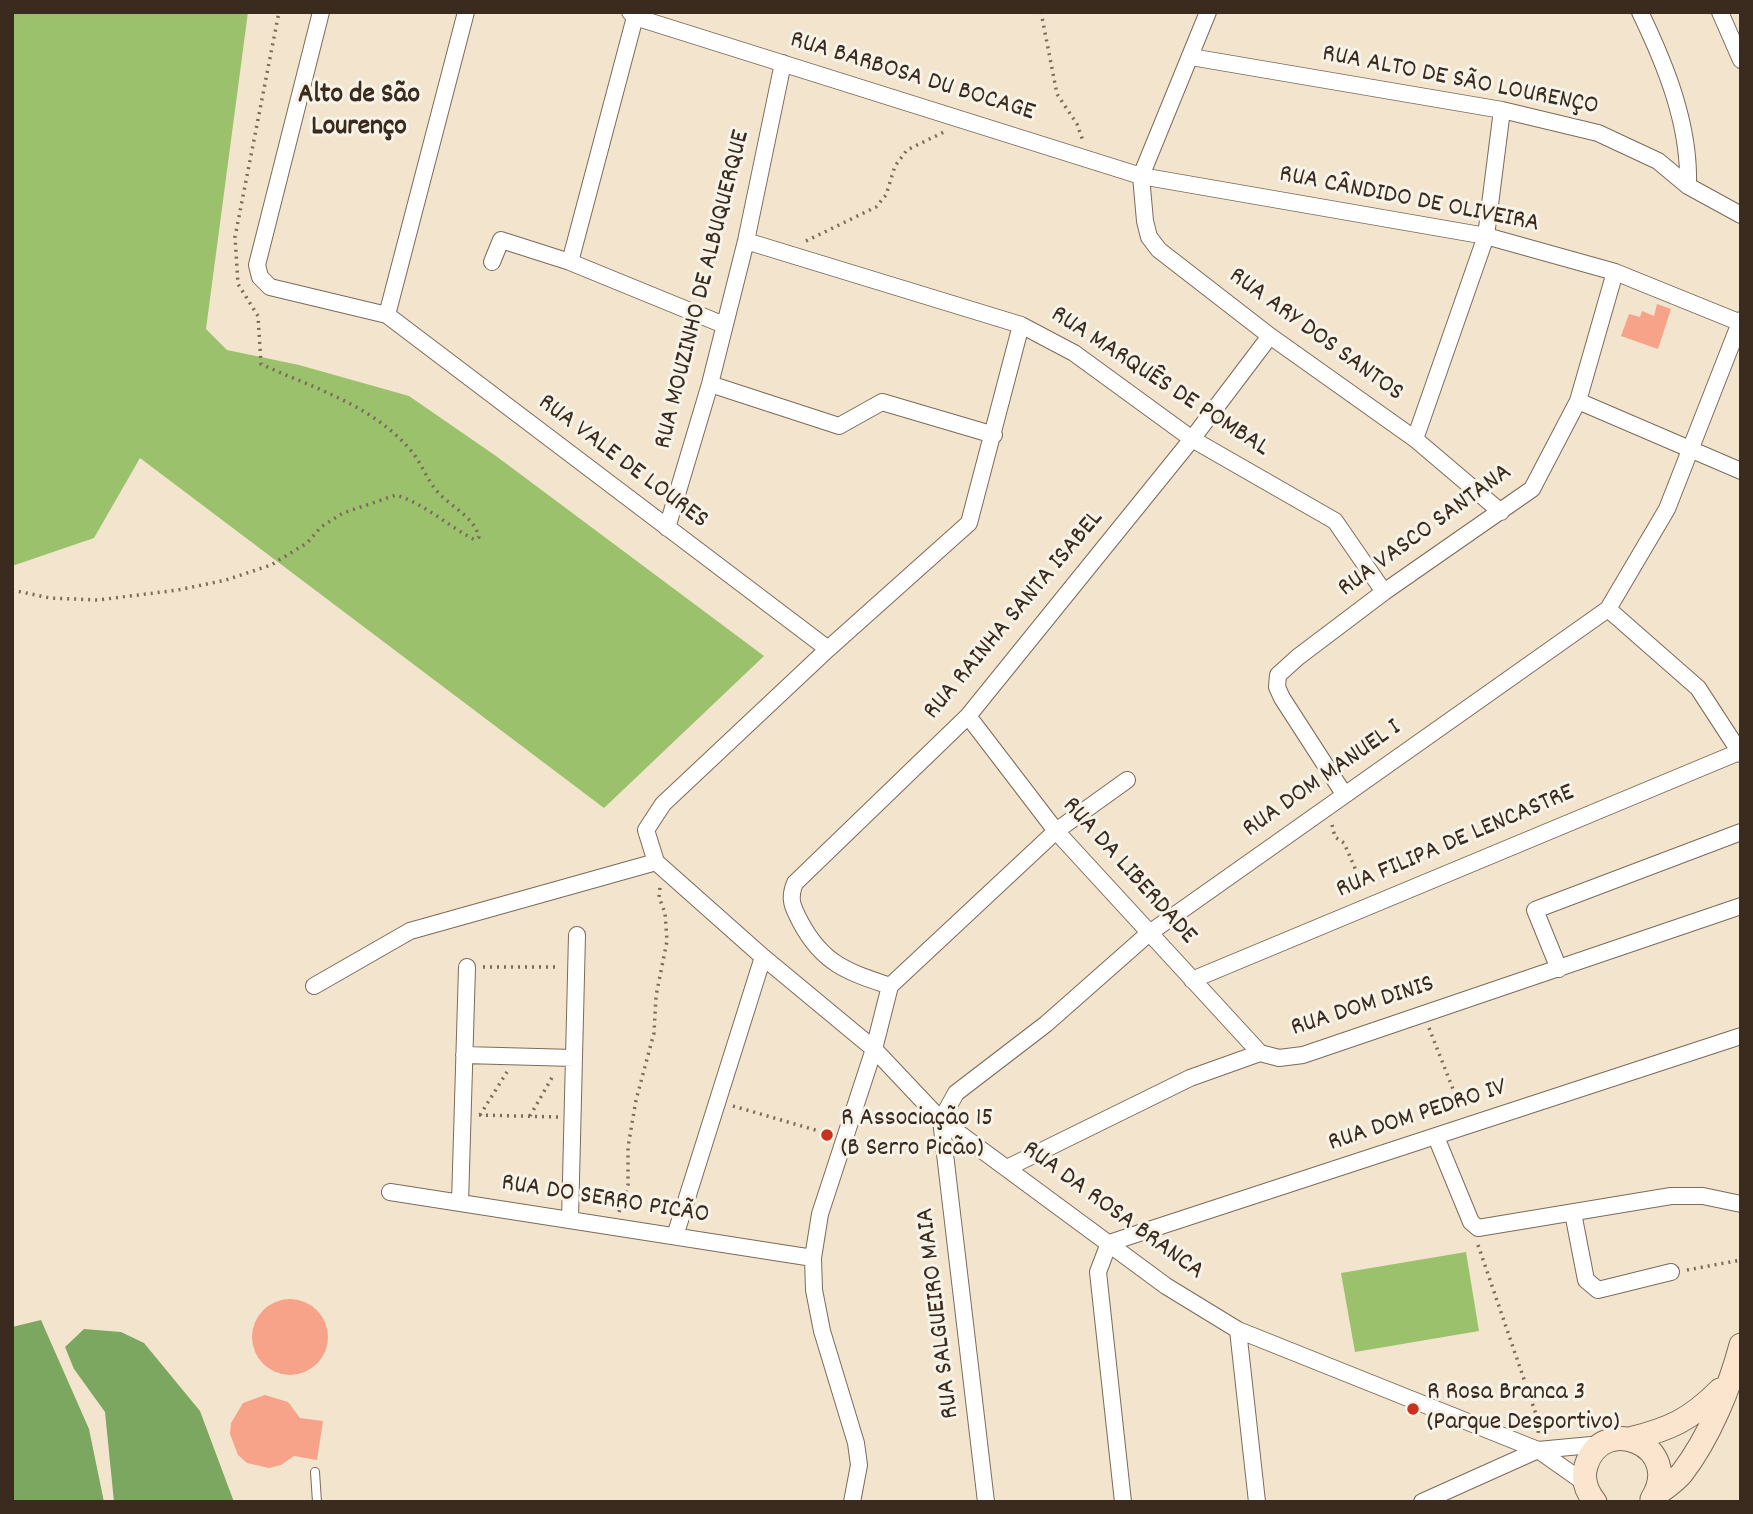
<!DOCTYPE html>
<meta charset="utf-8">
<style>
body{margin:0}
#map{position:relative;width:1753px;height:1514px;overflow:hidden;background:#f3e4cd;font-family:Dekko,sans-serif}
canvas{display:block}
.frame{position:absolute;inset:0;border:14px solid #3b2a1e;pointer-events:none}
</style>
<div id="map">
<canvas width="1753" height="1514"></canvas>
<div class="frame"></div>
</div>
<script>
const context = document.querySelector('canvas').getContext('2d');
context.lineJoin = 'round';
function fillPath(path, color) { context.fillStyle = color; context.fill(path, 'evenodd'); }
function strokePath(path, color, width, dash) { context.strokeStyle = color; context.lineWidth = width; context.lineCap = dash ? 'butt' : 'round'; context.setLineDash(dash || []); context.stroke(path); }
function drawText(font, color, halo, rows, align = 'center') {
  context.font = font + ' Dekko,sans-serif'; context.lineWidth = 6; context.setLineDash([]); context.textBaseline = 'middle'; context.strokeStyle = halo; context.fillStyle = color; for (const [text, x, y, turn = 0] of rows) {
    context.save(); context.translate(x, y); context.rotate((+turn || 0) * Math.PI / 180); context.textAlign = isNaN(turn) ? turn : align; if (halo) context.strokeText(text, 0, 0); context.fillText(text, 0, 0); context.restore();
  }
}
fillPath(new Path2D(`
 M12 12H248L206 329 227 350 299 365 409 396 496 456 764 656 604 808 140 458 94 538 12 566Z
 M1466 1252 1479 1331 1355 1352 1341 1273Z`), '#9bc16d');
fillPath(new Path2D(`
 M41 1320 89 1429 104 1502H12V1327Z
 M84 1329 121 1332 144 1343 200 1411 234 1502H114L105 1412 74 1369 65 1347Z`), '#7ca760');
fillPath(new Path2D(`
 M1657 304 1671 309 1658 349 1621 336 1629 314 1640 317 1642 311 1654 316Z
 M252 1337a38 38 0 1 1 76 0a38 38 0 1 1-76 0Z
 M265 1395 288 1402 300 1418 323 1421 317 1460 294 1456 281 1465 269 1468 247 1463 238 1455 230 1434 231 1423 243 1403Z`), '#f6a389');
const lane = new Path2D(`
 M315 1472 317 1502`);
const street = new Path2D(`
 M321 12 257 265 260 277 270 287 387 315 828 649
 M630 12 635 17 1141 176 1486 236 1615 272 1741 323
 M1208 12 1141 176 1145 221 1149 237 1159 250 1270 336 1415 439 1501 512
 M1640 12C1666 66 1690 125 1688 186
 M1720 12 1741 60
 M1191 57 1502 110 1598 133 1658 161 1688 186 1741 215
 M746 241 1021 325 1074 353 1192 439 1335 521 1384 592
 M492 262 501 240 570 262 724 325
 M570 262 635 17
 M387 315 466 12
 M710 384 839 426 882 402 994 435
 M1578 401 1741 471
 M1415 439 1486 236 1502 110
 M667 528 710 384 746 241 783 63
 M1608 609 1698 688 1741 754
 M968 716 1056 831 1260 1053
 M1344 794 1282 698 1277 687 1278 675 1298 657 1384 592 1532 489 1578 401 1615 272
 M656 862 763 957 874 1049 941 1120 1166 1286 1238 1330 1538 1450 1585 1483
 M656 862 646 830 663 804 828 649 969 523 1021 325
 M1559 969 1535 910 1741 832
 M1192 980 1739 752
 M314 986 410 931 656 862
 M890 986C848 972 823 964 801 923 793 908 788 899 795 883L968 716 1192 439 1270 336
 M464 1055 574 1058
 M1436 1137 1471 1222 1478 1228 1671 1196H1703L1741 1204
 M1009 1167 1190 1078 1260 1053 1279 1058 1303 1055 1741 906
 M390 1192 813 1258
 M460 1203 467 967
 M1573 1213 1586 1280 1598 1290 1671 1272
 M570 1220 577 935
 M675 1236 763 957
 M1238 1330 1257 1502
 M852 1502 859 1465 856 1443 822 1331 814 1290 813 1258 820 1214 874 1049 890 986 1056 831 1127 780
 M986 1502 941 1120 956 1093 1046 1024 1148 934 1608 609 1667 509 1741 320
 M1123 1502 1098 1272 1109 1243 1741 1036
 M1422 1502 1538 1450 1602 1444`);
const secondary = new Path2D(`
 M1630 1439C1670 1429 1690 1420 1720 1390
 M1653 1497C1662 1490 1675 1482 1682 1473 1709 1438 1730 1387 1741 1345
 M1595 1502C1586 1491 1582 1479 1586 1466 1602 1412 1685 1446 1652 1499`);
strokePath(lane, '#7b6b5b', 10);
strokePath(street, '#7b6b5b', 18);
strokePath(secondary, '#7b6b5b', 25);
strokePath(new Path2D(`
 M1041 12 1057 94 1077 124 1083 141
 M806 241 876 207 886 195 895 166 907 150 944 132
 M12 590 50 598 98 600 178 590 226 580 271 565 307 543 321 527 343 513 396 495C425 504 448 526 475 540L479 537C473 515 450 507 436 490 427 479 422 465 413 453 374 405 315 389 261 364L258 316 238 284 235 237 279 12
 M1332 825 1335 837 1344 843 1365 891
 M483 967H559
 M1429 1028 1462 1112
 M733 1106 829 1134
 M479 1115 558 1117
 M480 1115 507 1072
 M530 1116 554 1074
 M619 1212 628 1185V1147L636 1100 654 1033 656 996 667 941 665 913 659 897 660 887
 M1478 1245 1539 1423 1538 1434
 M1687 1270 1741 1260`), '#7b6b5b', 3.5, [2, 5]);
strokePath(lane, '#fff', 8);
strokePath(street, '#fff', 16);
strokePath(secondary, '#fbe5cf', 23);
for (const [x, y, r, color] of [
 [827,1135,7,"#c8321e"],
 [1413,1409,7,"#c8321e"]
]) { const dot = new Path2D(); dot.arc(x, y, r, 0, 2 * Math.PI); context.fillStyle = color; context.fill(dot); strokePath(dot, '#f7f3e8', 2.5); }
drawText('26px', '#3b2a1e', '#f7f3e8', [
 ["RUA BARBOSA DU BOCAGE",912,78,17],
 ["RUA ALTO DE SÃO LOURENÇO",1460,82,11],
 ["RUA CÂNDIDO DE OLIVEIRA",1409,201,11],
 ["RUA MOUZINHO DE ALBUQUERQUE",704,290,-76],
 ["RUA ARY DOS SANTOS",1315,336,36],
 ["RUA MARQUÊS DE POMBAL",1159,383,33],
 ["RUA VALE DE LOURES",622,463,37],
 ["RUA VASCO SANTANA",1426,532,-36],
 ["RUA RAINHA SANTA ISABEL",1015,616,-50],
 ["RUA DOM MANUEL I",1323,780,-35],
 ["RUA FILIPA DE LENCASTRE",1456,843,-23],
 ["RUA DA LIBERDADE",1128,872,48],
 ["RUA DOM DINIS",1363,1008,-18],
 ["RUA DOM PEDRO IV",1418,1117,-18],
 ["RUA DO SERRO PICÃO",605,1201,9],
 ["RUA DA ROSA BRANCA",1112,1212,36],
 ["RUA SALGUEIRO MAIA",940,1313,-97]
]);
drawText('26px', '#3b2a1e', '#f7f3e8', [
 ["R Associação 15",841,1120],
 ["(B Serro Picão)",841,1150],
 ["R Rosa Branca 3",1427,1394],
 ["(Parque Desportivo)",1427,1424]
], 'left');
drawText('bold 28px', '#3b2a1e', '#f7f3e8', [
 ["Alto de São",359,97],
 ["Lourenço",359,129]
]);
</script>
